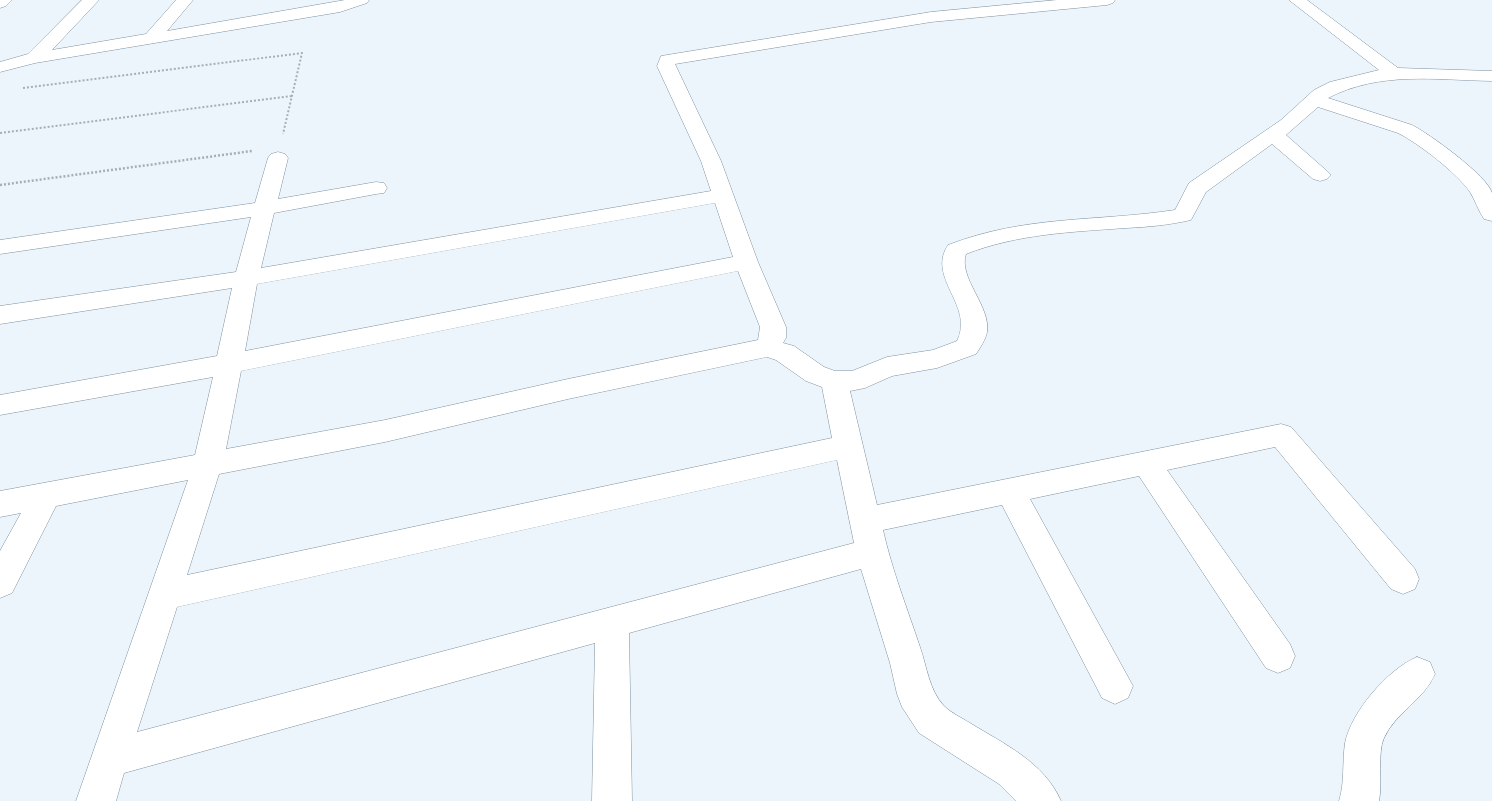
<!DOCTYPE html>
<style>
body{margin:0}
canvas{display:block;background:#ecf5fc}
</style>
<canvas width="1492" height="801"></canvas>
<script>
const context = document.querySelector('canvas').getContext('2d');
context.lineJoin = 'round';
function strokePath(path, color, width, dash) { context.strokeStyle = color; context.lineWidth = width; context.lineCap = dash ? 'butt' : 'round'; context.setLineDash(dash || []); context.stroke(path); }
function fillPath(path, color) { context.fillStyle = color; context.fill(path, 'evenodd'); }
const street = new Path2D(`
 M0 0H12L6 6 0 8Z
 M82 0H99L52 50 146 34 176 0H193L167 31 345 0H369L367 3 340 12 35 63 0 72V62L28 54Z
 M1057 0H1115L1113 3 1107 5 931 22 675 64 721 161 758 262 786 327V338L783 343 794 346 824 367 835 371H852L887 357 933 350 957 341C975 306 926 278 948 245 1026 215 1095 222 1175 210L1189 183 1281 120 1314 90 1330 82 1379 70 1289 0H1307L1398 68 1492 71V81C1435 80 1380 71 1328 98L1412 125C1428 133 1488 176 1492 193 1492 201 1492 212 1492 221L1484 219C1478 210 1475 200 1470 192 1457 173 1418 143 1398 133L1318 107 1286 135 1327 171 1331 175 1327 179 1320 181 1313 179 1272 144 1206 192 1191 220C1169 225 1148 227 1126 228 1071 232 1017 234 966 254 958 278 991 306 987 332 986 339 980 348 976 354L937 368 892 376 865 388 850 391 877 505 1281 424 1291 427 1415 569 1419 579 1415 589 1403 594 1391 589 1275 447 1167 470 1290 644 1295 656 1290 668 1278 673 1266 668 1139 476 1030 499 1133 686 1128 698 1115 704 1102 698 1002 505 883 530C892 570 907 608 920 647 927 667 929 690 944 706 951 713 962 718 970 723 1004 744 1044 762 1061 801H1016L999 784 919 733 902 707 897 694 890 663 861 569 629 633 632 801H592L595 643 124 773 116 801H76L188 480 56 506 12 593 0 598V551L21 513 0 517V491L195 455 213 377 0 415V395L217 356 232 288 0 324V306L236 272 251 217 0 254V240L255 203 268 158 271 154 278 152 285 154 288 158 278 199 376 182 384 183 387 188 384 193 376 194 274 213 261 268 711 191 701 161 657 66 661 56 931 12ZM715 203 733 257 245 351 257 284ZM738 271 760 327 758 340 568 379 385 420 226 449 241 371ZM767 357 776 360 806 381 822 387 832 438 187 575 219 474 385 442 568 399ZM837 460 854 543 137 732 177 607Z
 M1417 657 1430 662 1435 674C1424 700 1395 713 1384 738 1377 753 1383 783 1379 801H1339C1345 782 1342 763 1345 743 1351 712 1388 669 1417 657Z`);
strokePath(street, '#7e91a0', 1);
strokePath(new Path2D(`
 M23 88 302 53 283 134
 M0 133 292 96`), '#a6afb6', 2, [2, 2]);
strokePath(new Path2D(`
 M0 185 252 151`), '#a6afb6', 2.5, [2, 2]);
fillPath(street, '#fff');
</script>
